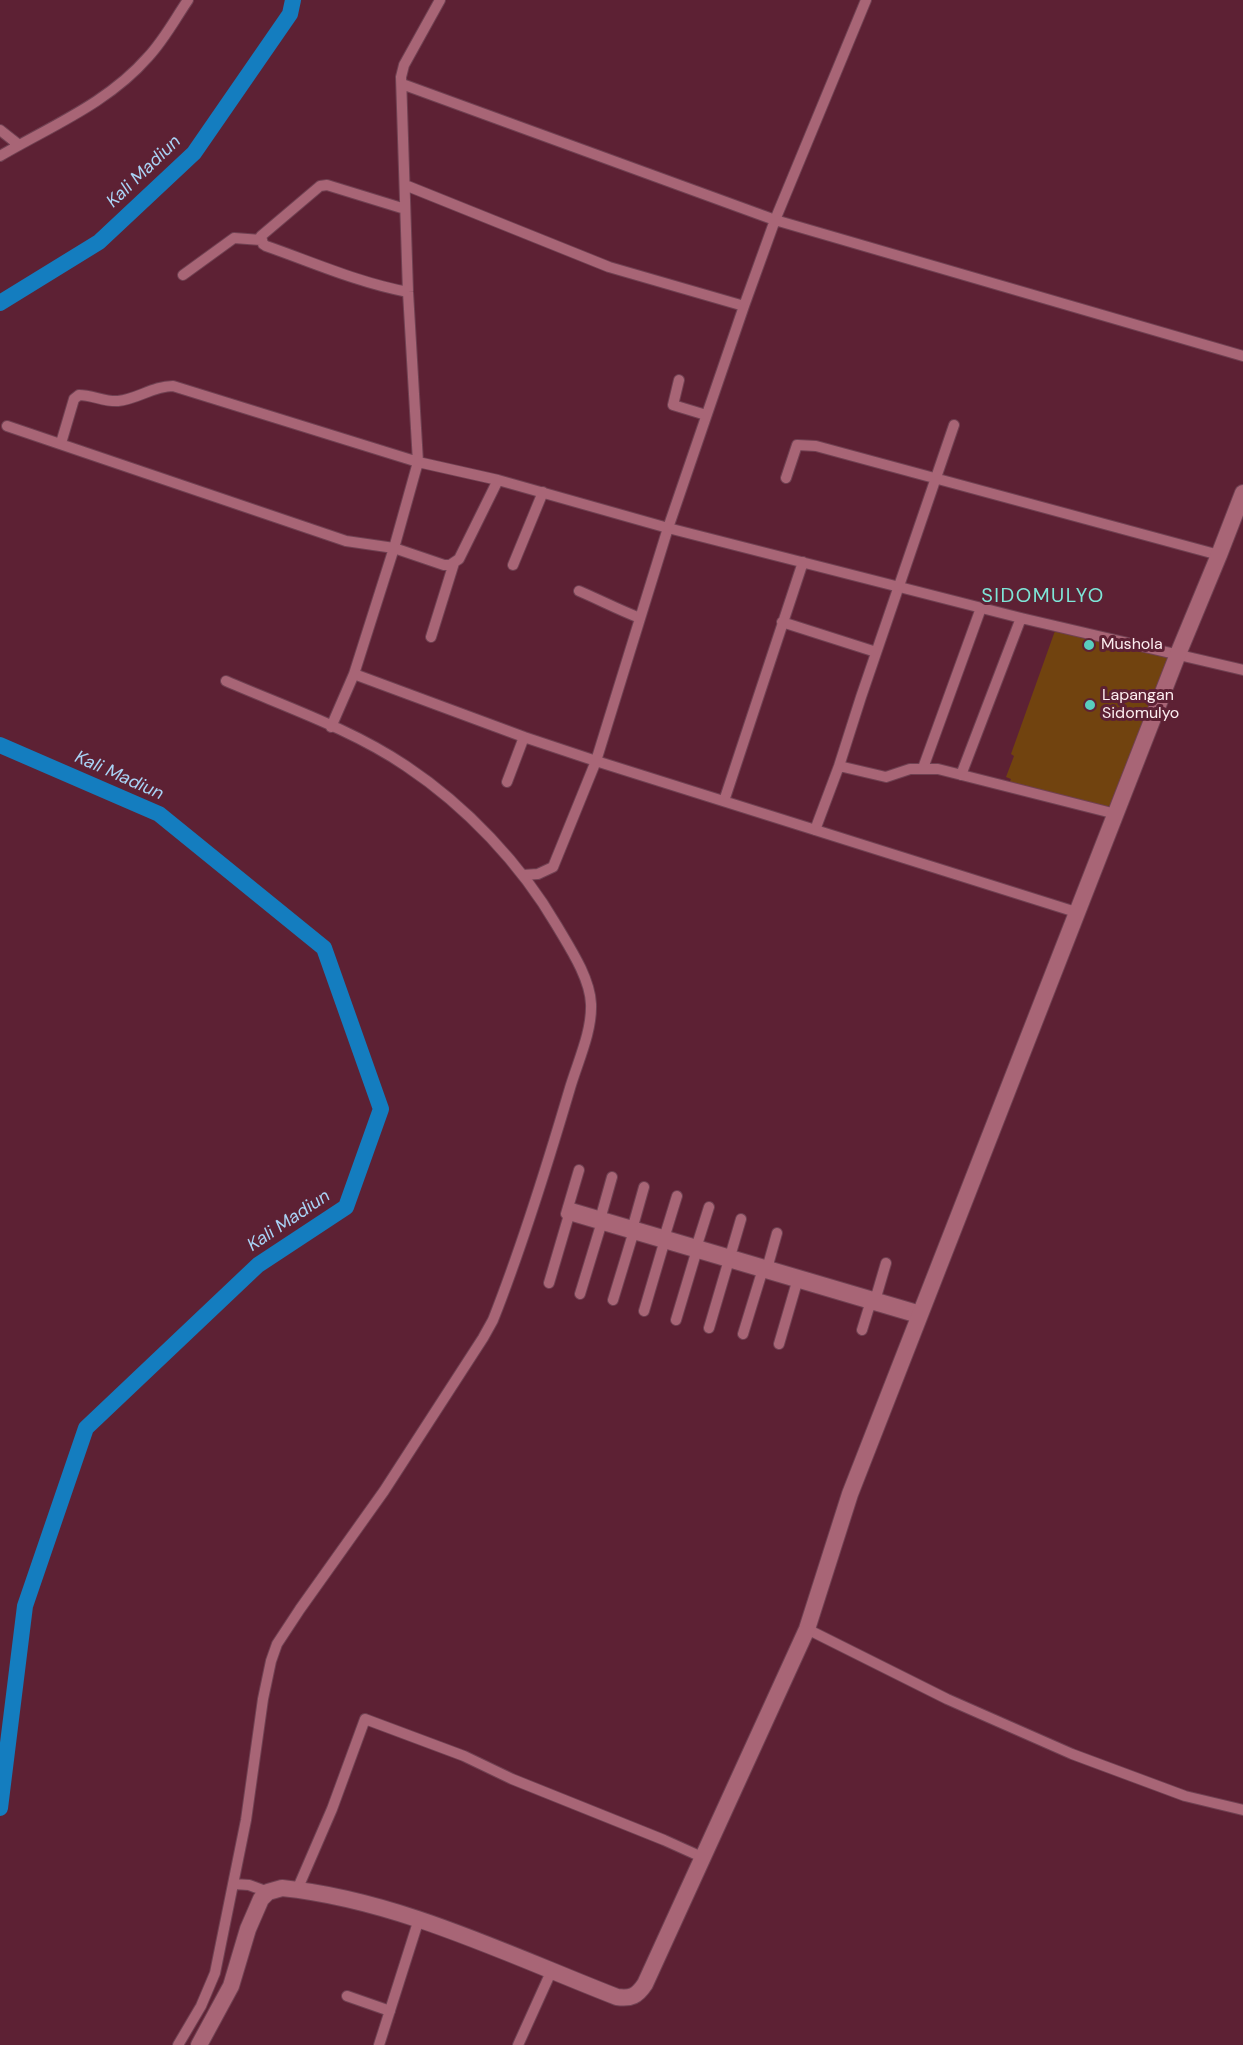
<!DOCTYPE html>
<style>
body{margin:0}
canvas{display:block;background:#5d2134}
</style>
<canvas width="1243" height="2045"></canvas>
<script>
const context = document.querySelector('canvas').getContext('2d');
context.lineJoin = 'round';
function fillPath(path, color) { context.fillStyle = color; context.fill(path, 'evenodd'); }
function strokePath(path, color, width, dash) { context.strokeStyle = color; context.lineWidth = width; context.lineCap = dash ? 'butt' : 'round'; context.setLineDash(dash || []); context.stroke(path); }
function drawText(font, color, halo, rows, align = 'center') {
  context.font = font + ' "DM Sans",sans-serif'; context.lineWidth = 6; context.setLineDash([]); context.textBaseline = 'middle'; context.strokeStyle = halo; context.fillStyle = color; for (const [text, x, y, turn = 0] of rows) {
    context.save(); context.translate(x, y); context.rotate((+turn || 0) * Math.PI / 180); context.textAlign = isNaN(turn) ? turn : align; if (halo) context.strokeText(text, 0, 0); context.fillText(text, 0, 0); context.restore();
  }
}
fillPath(new Path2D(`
 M1056 628 1170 655 1109 809 1008 786 1011 779 1006 777 1014 756 1011 754Z`), '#71430f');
strokePath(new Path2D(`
 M0 303 99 242 194 153 290 14 293 0
 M0 745 159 814 324 948 381 1109 346 1207 258 1265 86 1428 25 1606 0 1808`), '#147dbf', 16);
const street = new Path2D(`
 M402 84 775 220 1243 356
 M0 130 19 145
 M0 156C51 126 108 103 148 57 164 40 175 19 188 0
 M405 185 609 267 744 306
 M405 209 327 185 320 186 261 236 263 244 266 246C312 262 359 283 408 292
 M183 275 234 238 261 240
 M679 380 673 405 706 415
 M7 426 346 541 394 548 444 565H450L459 559 498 480
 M61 443 74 399 79 395C92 395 105 402 118 401 138 399 153 386 173 386L418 462 498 480 668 528 1021 618 1243 670
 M786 478 797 445 816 446 1219 555
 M513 565 543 492
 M579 591C600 600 619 610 640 618
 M782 622 876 652
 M431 637 454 563
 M354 674 524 737 596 761 1079 913
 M331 727 354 674 394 548 418 462 408 292 401 77 404 65 440 0
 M839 766 886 777 910 769H938L1116 814
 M923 768 981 608
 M961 775 1021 618
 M507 782 524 737
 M724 801 803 562
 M815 830 839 766 861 697 954 425
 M523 875 538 874 553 867 596 761 668 528 744 306 775 220 866 0
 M568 1207 921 1311
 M569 1215 918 1318
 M601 1216 612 1177
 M633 1226 644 1187
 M665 1235 677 1196
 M697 1245 709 1207
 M768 1265 777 1233
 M549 1283 569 1215 566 1214 579 1170
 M580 1294 601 1225
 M876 1297 886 1263
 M613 1300 633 1234
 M644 1311 664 1243
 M676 1320 696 1253
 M709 1328 741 1219
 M862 1330 870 1304
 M743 1334 762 1272
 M779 1344 797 1282
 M807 1629 947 1699 1072 1754 1185 1796 1243 1810
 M234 1884 249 1885 268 1892
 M297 1890 332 1809 365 1719 464 1756 512 1779 664 1840 704 1858
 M347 1996 390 2011
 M178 2045 201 2006 215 1973 246 1820 263 1699 271 1661 277 1644 300 1609 384 1491 483 1338 493 1320C523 1244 547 1166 570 1088 578 1061 592 1032 591 1004 590 978 570 948 557 926 521 864 466 806 406 766 351 729 286 707 226 681
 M379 2045 419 1919
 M518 2045 551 1972`);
const secondary = new Path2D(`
 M199 2045 231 1986 248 1929 261 1899 268 1892 282 1888C398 1900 509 1955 617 1997 631 1999 637 1996 645 1984L807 1629 850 1494 1178 654 1219 555 1243 493`);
strokePath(street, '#704152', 12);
strokePath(secondary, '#704152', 18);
strokePath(street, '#a86576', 10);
strokePath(secondary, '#a86576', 16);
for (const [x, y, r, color] of [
 [1089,645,6,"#59cebf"],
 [1090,705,6,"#59cebf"]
]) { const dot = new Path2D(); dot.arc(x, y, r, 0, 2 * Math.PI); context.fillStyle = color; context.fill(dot); strokePath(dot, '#5d2134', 2); }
drawText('16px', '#fdedf0', '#5d2134', [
 ["Mushola",1101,645],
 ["Lapangan",1102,696],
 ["Sidomulyo",1102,714]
], 'left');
drawText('italic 18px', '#a9d3f5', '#5d2134', [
 ["Kali Madiun",144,172,-44],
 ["Kali Madiun",119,776,24],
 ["Kali Madiun",289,1221,-34]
]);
context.letterSpacing = '1.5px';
drawText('20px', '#7ee6d8', '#5d2134', [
 ["SIDOMULYO",1043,597]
]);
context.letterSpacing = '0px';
</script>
